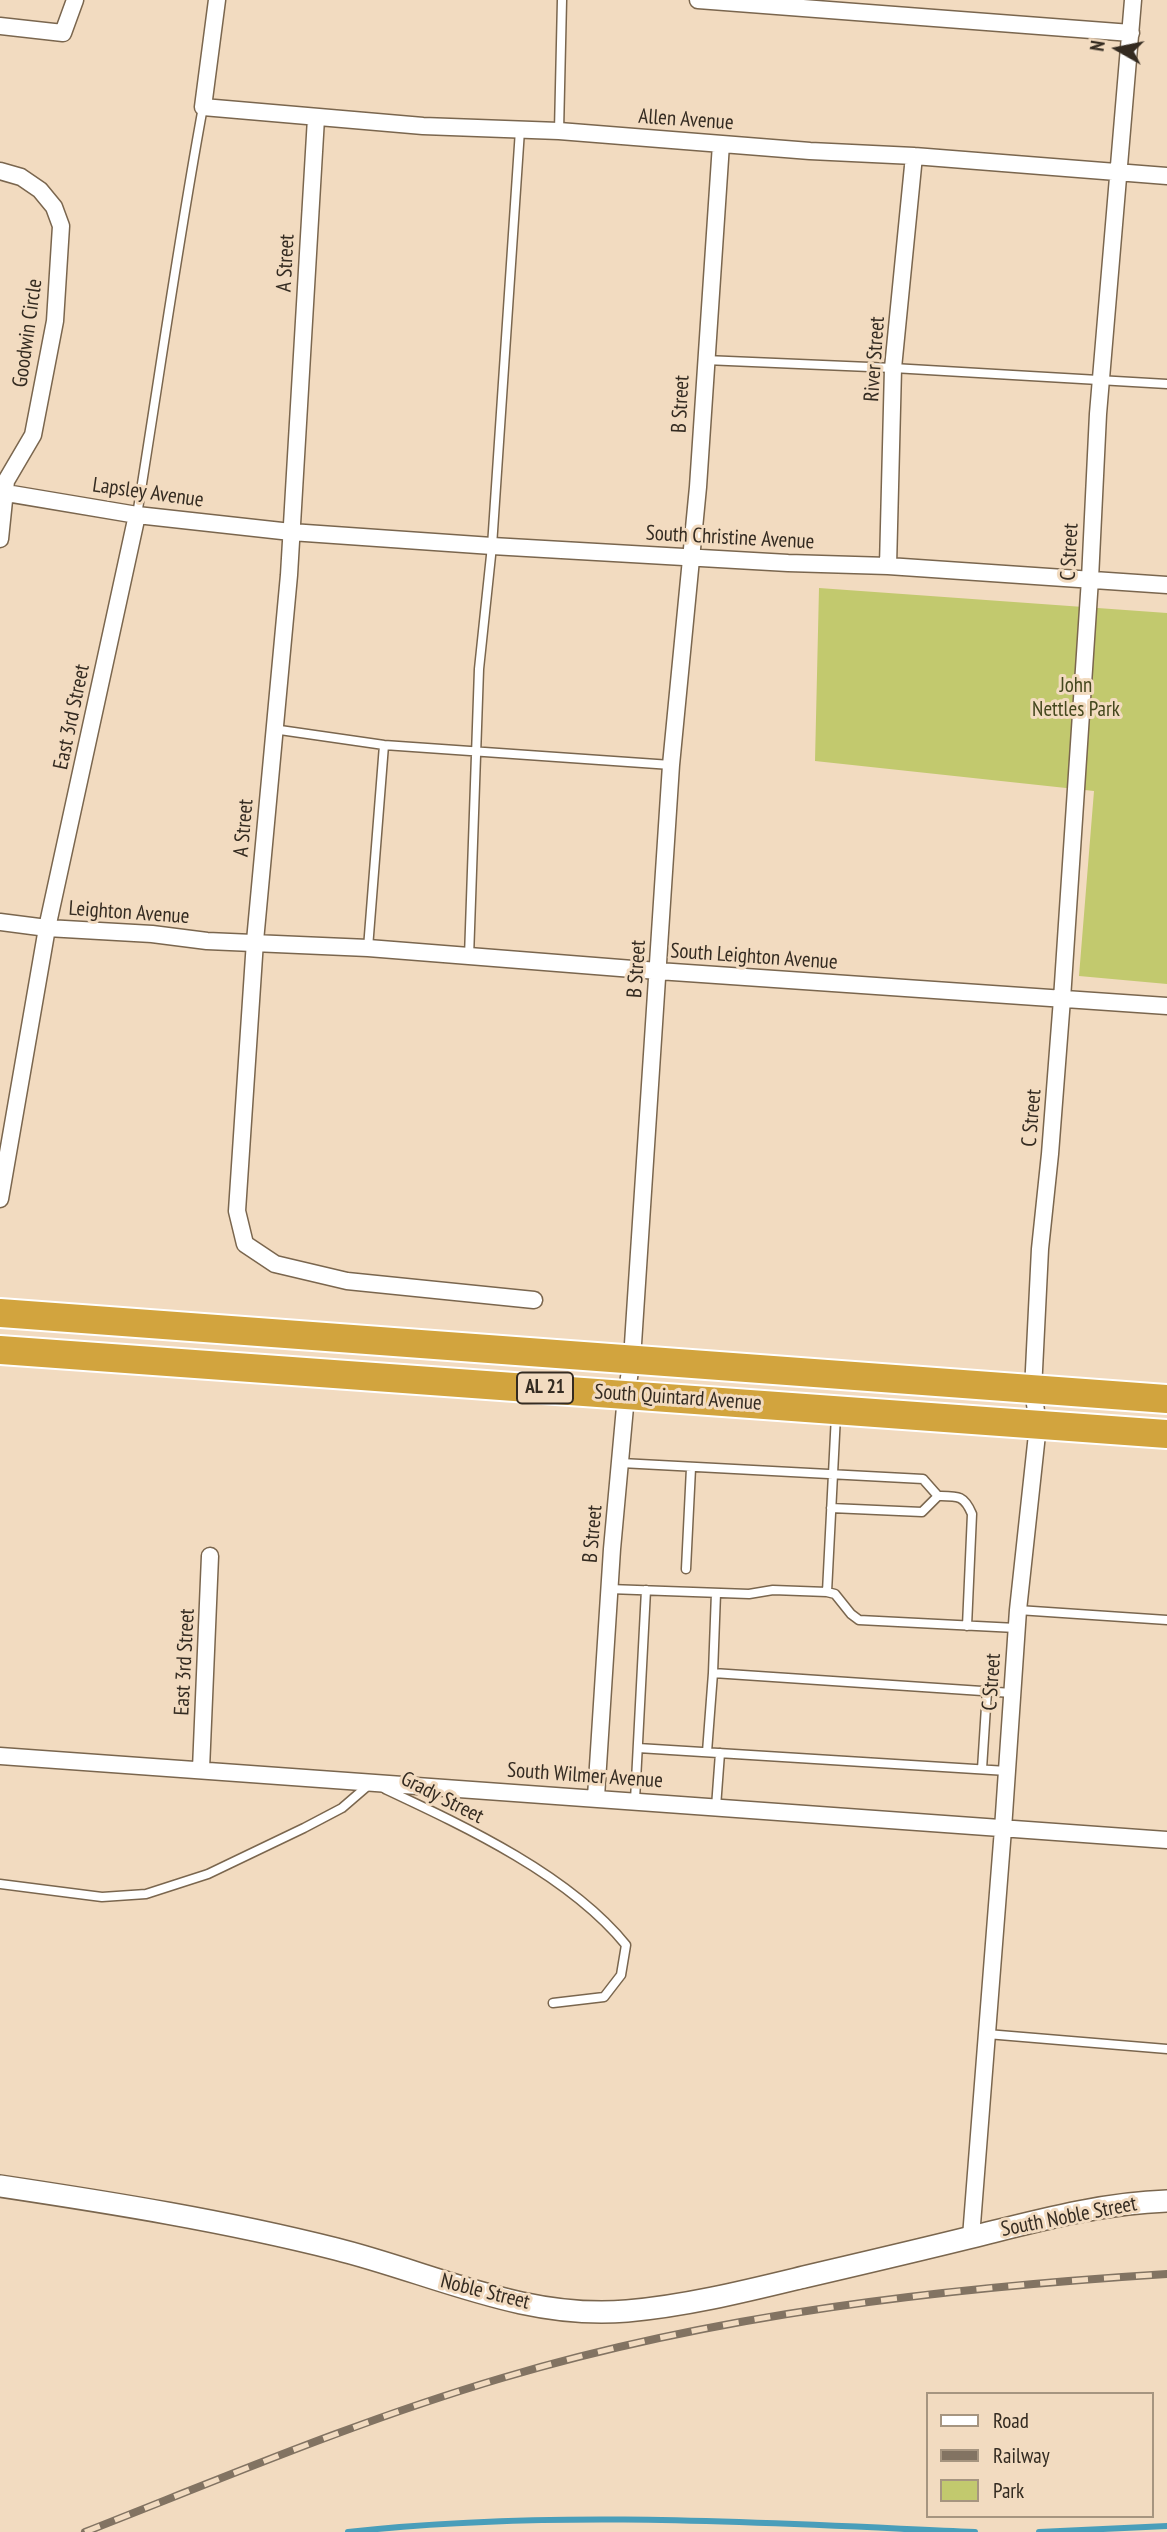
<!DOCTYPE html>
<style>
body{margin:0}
#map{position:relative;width:1167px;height:2532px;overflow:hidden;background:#f2dbc0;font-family:"PT Sans Narrow",sans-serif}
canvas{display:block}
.legend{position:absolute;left:926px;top:2392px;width:228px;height:126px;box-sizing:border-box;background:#f2dbc0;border:2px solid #a69580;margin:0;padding:9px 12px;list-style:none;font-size:21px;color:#342b21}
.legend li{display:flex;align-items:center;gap:14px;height:35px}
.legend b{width:35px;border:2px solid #a69580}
.north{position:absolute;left:1083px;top:14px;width:70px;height:70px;-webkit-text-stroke:5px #f2dbc0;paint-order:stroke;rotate:279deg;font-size:19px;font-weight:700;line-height:28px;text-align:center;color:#342b21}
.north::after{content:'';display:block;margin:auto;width:24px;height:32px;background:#342b21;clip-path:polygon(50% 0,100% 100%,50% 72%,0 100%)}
</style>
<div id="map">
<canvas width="1167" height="2532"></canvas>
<ul class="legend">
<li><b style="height:9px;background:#fff"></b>Road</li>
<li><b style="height:9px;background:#827362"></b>Railway</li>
<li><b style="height:19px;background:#c2c96e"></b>Park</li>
</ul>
<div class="north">N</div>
</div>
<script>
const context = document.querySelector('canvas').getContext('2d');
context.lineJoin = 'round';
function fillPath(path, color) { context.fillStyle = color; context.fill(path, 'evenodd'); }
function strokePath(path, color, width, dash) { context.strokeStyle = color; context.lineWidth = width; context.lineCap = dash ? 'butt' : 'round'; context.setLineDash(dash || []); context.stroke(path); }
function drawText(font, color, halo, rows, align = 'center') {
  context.font = font + ' "PT Sans Narrow",sans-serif'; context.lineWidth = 6; context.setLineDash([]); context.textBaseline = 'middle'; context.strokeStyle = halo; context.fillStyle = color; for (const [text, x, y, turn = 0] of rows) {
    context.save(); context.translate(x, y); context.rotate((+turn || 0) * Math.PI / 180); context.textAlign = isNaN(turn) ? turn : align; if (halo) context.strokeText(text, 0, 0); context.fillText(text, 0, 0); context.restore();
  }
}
fillPath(new Path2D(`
 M819 588 1167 613V984L1079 976 1094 791 815 761Z`), '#c2c96e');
strokePath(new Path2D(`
 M348 2532C556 2509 766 2523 975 2532
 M1039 2532 1167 2526`), '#499eba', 6);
const lane = new Path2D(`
 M559 131 562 0
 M705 360 893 368 1167 384
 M137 515C159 379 178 242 203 107
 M273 729 384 745 671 765
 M368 948 384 745
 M469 957 479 669 492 546 520 130
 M836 1415 827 1592 835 1594 851 1614 859 1620 1016 1628
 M621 1463 923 1479 938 1496C958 1496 964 1495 972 1514L967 1626
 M831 1508 922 1512 938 1496
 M686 1569 691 1468
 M609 1589 749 1594 773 1590 827 1592
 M716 1593 713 1673 1012 1693
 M1018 1610 1167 1620
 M638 1748 1007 1771
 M707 1752 713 1673
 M982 1769 987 1691
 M385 1789C466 1827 569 1875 626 1945L621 1975 604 1997 553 2003
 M635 1800 646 1590
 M716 1807 720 1753
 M0 1884 102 1897 146 1894 208 1874 304 1828 342 1808 371 1783
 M987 2034 1167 2049`);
const street = new Path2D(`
 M217 0 203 107 423 126 559 131 810 151 914 156 1167 176
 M698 0 1131 33
 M0 26 63 33 75 0
 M316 118 289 575 255 941 237 1211 245 1244 275 1264 347 1281 534 1300
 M0 171 21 177 40 190 54 207 61 226 55 321 33 435 6 481 0 539
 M0 492 137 515 291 532 492 546 788 563 888 566 1167 585
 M888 566 893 368 914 156
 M0 922 47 928 152 934 207 941 368 948 658 971 1167 1006
 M0 1199 47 928 137 515
 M0 1756 1167 1840
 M201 1769 210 1556
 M596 1797 612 1549 626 1396 632 1359 671 765 698 487 721 144
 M971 2237 1003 1829 1018 1610 1038 1425 1033 1390 1040 1249 1050 1154 1062 999 1090 579 1098 414 1133 0`);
const secondary = new Path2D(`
 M0 2186C113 2203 225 2221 336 2249 432 2273 525 2320 627 2311 686 2306 746 2291 804 2277 864 2263 924 2249 984 2234 1044 2219 1105 2203 1167 2201`);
const highway = new Path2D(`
 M0 1313 1167 1399
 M0 1350 1167 1434`);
strokePath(lane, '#7a664e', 11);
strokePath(street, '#7a664e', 19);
strokePath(secondary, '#7a664e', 24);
strokePath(highway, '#fff', 32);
strokePath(lane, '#fff', 8);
strokePath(street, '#fff', 16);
strokePath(secondary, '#fff', 21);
strokePath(highway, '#d2a43e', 28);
const rail = new Path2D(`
 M85 2532C223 2478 360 2420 502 2378 717 2314 943 2288 1167 2274`);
strokePath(rail, '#827362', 8);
strokePath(rail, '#f2dbc0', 5, [16]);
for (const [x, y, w] of [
 [545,1388,56]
]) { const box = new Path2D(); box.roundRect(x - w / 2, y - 15.5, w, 31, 5); context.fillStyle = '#f2dbc0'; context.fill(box); strokePath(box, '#342b21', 2); }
drawText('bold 19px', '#342b21', null, [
 ["AL 21",545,1388]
]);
drawText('21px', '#342b21', '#f2dbc0', [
 ["Allen Avenue",686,120,4],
 ["A Street",286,263,-87],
 ["Goodwin Circle",28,333,-82],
 ["River Street",875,359,-86],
 ["B Street",681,404,-87],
 ["Lapsley Avenue",148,493,8],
 ["South Christine Avenue",730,538,3],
 ["C Street",1070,552,-87],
 ["East 3rd Street",72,717,-78],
 ["A Street",244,828,-85],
 ["Leighton Avenue",129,913,4],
 ["South Leighton Avenue",754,957,4],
 ["B Street",637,969,-86],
 ["C Street",1032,1118,-85],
 ["South Quintard Avenue",678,1398,4],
 ["B Street",593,1534,-85],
 ["East 3rd Street",185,1662,-87],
 ["C Street",992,1682,-86],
 ["South Wilmer Avenue",585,1776,4],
 ["Grady Street",442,1798,27],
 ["South Noble Street",1069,2217,-11],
 ["Noble Street",485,2292,14]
]);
drawText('21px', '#44471d', '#f2dbc0', [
 ["John",1076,686],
 ["Nettles Park",1076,710]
]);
</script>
